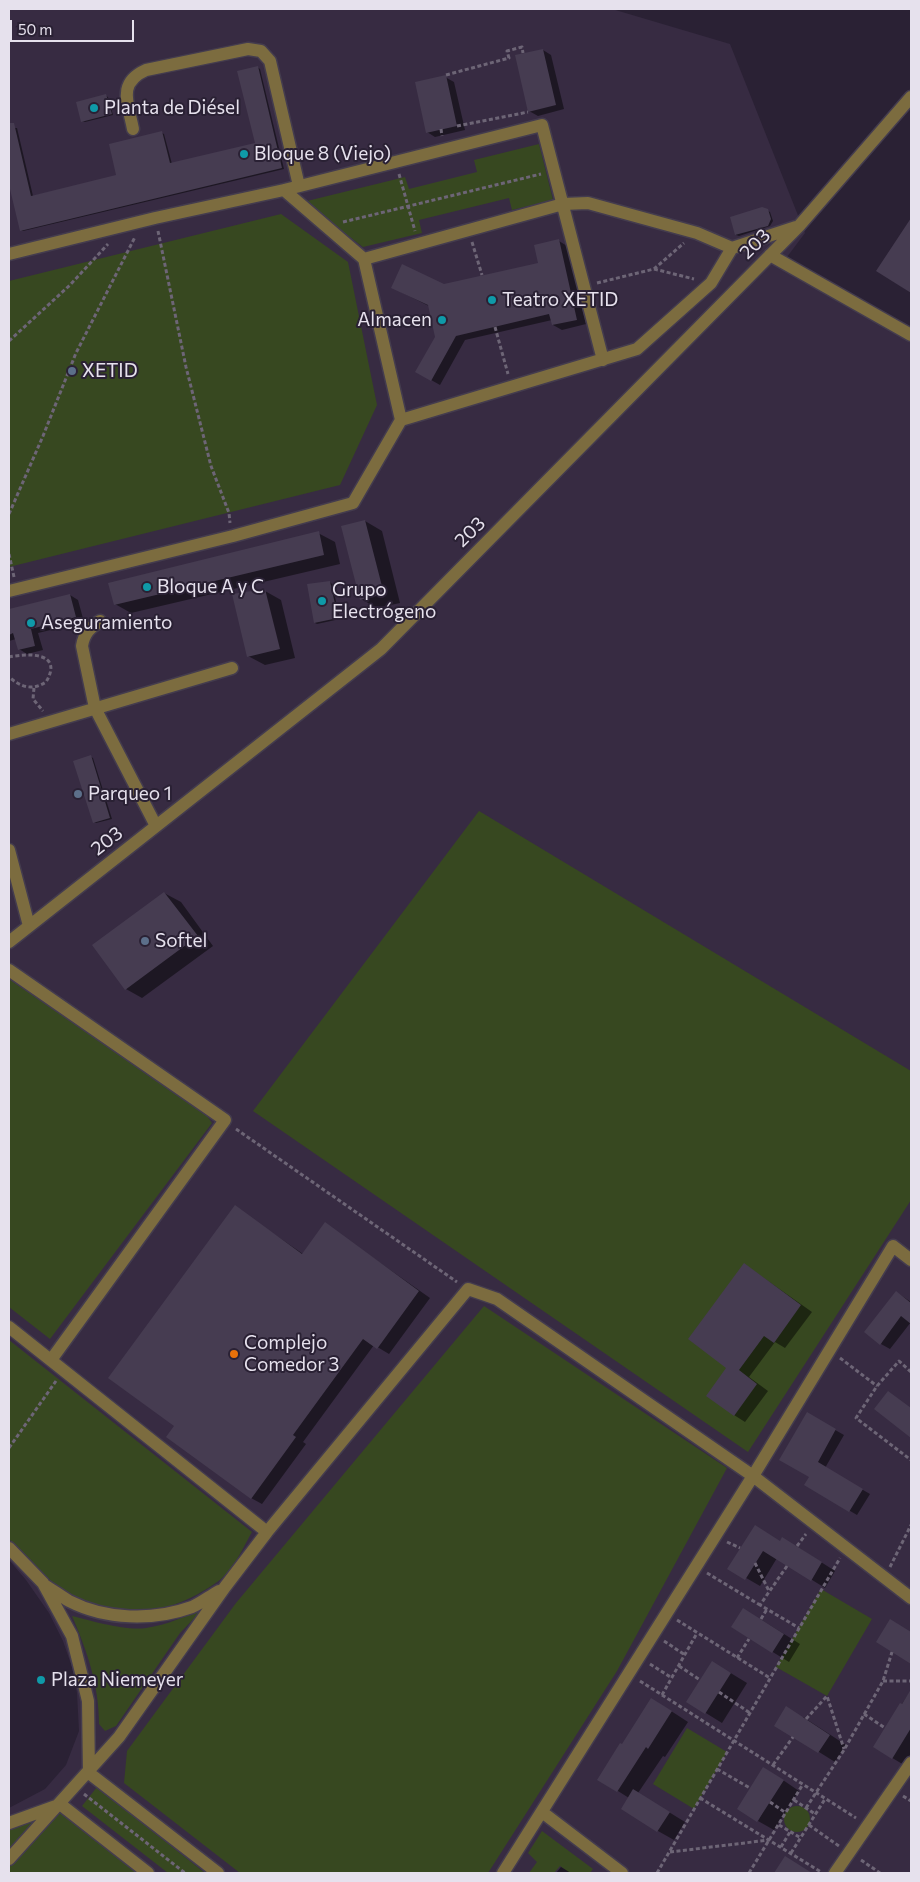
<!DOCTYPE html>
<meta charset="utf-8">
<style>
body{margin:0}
#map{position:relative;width:920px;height:1882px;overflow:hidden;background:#2a2134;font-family:Commissioner,sans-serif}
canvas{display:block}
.frame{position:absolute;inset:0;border:10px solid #e6e1ed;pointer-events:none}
.scale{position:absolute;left:10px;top:20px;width:124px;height:22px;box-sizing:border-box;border:2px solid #e6e1ed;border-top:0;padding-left:6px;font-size:15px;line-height:18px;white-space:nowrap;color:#e6e1ed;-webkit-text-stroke:4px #2a2134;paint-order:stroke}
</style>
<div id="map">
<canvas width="920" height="1882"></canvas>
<div class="frame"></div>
<div class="scale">50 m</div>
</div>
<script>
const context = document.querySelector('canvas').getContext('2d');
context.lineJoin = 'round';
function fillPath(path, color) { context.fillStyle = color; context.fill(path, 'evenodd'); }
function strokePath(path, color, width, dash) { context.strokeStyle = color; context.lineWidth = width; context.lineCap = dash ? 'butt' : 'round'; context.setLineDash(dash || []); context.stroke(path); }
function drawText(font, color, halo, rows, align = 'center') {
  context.font = font + ' Commissioner,sans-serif'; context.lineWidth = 4; context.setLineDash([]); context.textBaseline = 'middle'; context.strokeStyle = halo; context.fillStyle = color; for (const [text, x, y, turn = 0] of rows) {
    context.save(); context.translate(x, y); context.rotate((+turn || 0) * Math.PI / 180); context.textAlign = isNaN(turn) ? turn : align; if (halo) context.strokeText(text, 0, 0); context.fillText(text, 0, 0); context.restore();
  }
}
fillPath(new Path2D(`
 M9 9H612L730 44 805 233 781 265 911 339V1873H9V1808L45 1789 66 1765 79 1731 77 1693 72 1667 63 1641 49 1613 26 1580 9 1560Z`), '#372b42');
fillPath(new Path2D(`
 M539 144 553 200 512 210 509 198 419 220 422 233 363 247 303 202 405 177 409 189 477 172 474 160Z
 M281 214 348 262 377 405 340 485 9 567V281Z
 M479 811 911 1071V1200L748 1452 253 1111Z
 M9 979 205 1113 212 1123 50 1339 9 1307Z
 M484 1306 727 1468 617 1671 488 1873H240L124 1783 127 1751 236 1603Z
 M9 1340 252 1532C244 1546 237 1562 226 1574 219 1582 208 1588 198 1594 155 1618 107 1617 64 1591 43 1577 27 1556 9 1539Z
 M821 1589 872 1619 827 1696 776 1667Z
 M205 1607 180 1633 116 1726 105 1731 99 1724C99 1685 87 1651 72 1616 92 1621 126 1631 146 1628 167 1625 187 1616 205 1607Z
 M687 1728 727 1752 694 1809 653 1784Z
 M97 1787 205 1873H168L82 1806Z
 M60 1804 148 1873H9V1823Z
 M784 1819a13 13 0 1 1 26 0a13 13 0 1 1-26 0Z
 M542 1831 593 1869 590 1873H570L560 1866 554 1873H529L537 1862 528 1853Z`), '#374820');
fillPath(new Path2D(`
 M543 50 551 55 564 109 538 116 529 111Z
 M257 67 260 69 284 169 23 231 21 230 9 180V128H17L33 196 118 176 162 133 164 134 172 164 256 144Z
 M445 77 454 82 465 130 435 137 427 132Z
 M106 96 108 97 113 115 85 122 82 121Z
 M762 208 770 212 773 221 770 226 739 236 736 235 731 218Z
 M911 220V293L878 271Z
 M559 241 567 246 586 324 562 330 553 325 552 320 465 340 440 385 417 372 436 337 429 306 401 292 444 285 539 264Z
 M365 521 382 531 400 603 377 608 361 599Z
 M318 533 335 542 340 564 131 613 115 604Z
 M330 582 332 584 340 619 317 624 315 623Z
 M265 591 281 600 295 658 265 665 248 656Z
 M70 595 78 600 84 622 38 633 43 650 27 654 19 649 16 639 9 641V611Z
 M91 757 93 758 112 819 96 823 94 822Z
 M164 893 181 902 213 946 142 998 126 989Z
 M235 1207 303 1254 325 1224 430 1298 389 1354 374 1345 303 1442 306 1444 262 1504 251 1498 176 1426Z
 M744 1264 812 1312 785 1348 775 1342 749 1377 768 1391 745 1422 734 1415 728 1367Z
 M896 1292 911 1302V1322L890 1349 881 1344Z
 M807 1414 844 1435 825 1468 870 1494 857 1515 806 1485 810 1477Z
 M780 1542 796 1546 835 1571 825 1588 777 1558 760 1586 729 1568Z
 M760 1619 800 1644 789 1662 732 1627Z
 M729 1672 747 1683 722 1723 688 1702Z
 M911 1690V1763L909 1768 874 1747Z
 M668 1709 688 1722 665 1757 663 1756 638 1793 685 1822 674 1840 658 1831 629 1798 599 1779 623 1746Z
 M803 1717 846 1745 835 1762 776 1725Z
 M780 1778 799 1791 774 1830 758 1821Z
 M561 1867 571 1873H556Z`), '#0007');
fillPath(new Path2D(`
 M543 49 556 105 528 112 515 55Z
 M258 66 282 168 20 231 9 185V123H14L31 196 116 175 109 144 162 131 170 163 255 143 237 71Z
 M446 75 457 126 426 133 415 82Z
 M106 94 112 114 81 122 76 102Z
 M762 207 768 209 771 219 768 226 735 235 730 217Z
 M911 218V293L876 271Z
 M559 239 577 320 552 325 549 314 456 336 431 381 415 372 435 337 428 305 391 288 402 264 444 284 538 263 534 245Z
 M365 520 384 594 360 600 341 526Z
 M319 531 324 555 114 605 108 583Z
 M330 581 338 618 314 623 307 584Z
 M265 589 280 649 247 657 232 594Z
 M70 594 76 617 31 629 35 646 18 650 13 633 9 635V609Z
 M91 755 110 818 93 823 73 761Z
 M164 892 198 936 125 990 92 945Z
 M235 1205 302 1254 325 1222 419 1291 377 1349 363 1339 293 1435 296 1437 251 1499 166 1437 174 1426 108 1378Z
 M744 1263 801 1305 774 1343 764 1336 739 1370 757 1384 734 1416 706 1396 726 1368 688 1339Z
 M896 1291 911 1303V1324L901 1316 880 1345 864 1332Z
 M888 1391 911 1408V1438L874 1409Z
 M807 1412 836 1429 818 1462 863 1489 849 1512 804 1485 809 1477 779 1460Z
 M755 1525 780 1541 782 1537 822 1562 811 1581 763 1551 745 1580 727 1569Z
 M743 1608 784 1634 772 1653 731 1627Z
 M890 1619 911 1632V1664L876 1642Z
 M712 1661 731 1673 705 1714 686 1702Z
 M911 1689V1728L892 1759 873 1747 900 1703 902 1704Z
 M651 1698 672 1711 648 1749 646 1747 617 1792 597 1780 620 1743 622 1744Z
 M786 1706 830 1735 818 1753 774 1726Z
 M763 1767 784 1780 757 1822 737 1809Z
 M633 1789 670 1812 657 1832 621 1809Z
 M785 1856 812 1873H774Z`), '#463c51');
const minor = new Path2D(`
 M133 129C128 103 117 83 146 70L248 49 261 51 270 61 299 186
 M284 190 542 125 603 360
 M732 248 796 227
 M9 254 155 218 284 190 364 259 401 420 353 503 233 536 9 591
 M770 255 911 335
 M364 259 563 204 588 203 697 233 732 248 711 283 637 349 401 420
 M100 621C90 628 84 633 82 646L95 708 156 826
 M9 734 232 668
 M9 850 29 926
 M9 942 381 649 799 226 911 97
 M9 970 225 1120 51 1360
 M9 1327 267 1532
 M9 1548 43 1583 72 1636 88 1701 89 1773
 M46 1586C54 1591 61 1596 69 1601 106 1620 153 1621 192 1607 201 1603 210 1596 219 1591
 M89 1773 218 1873
 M60 1804 148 1873
 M542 1812 622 1873
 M9 1823 56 1806
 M9 1859 119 1737 225 1587 267 1532 468 1289 497 1299 753 1476 911 1598
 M503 1873 753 1476 893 1246 911 1260
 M835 1873 911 1763`);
strokePath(minor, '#443c4e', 15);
strokePath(new Path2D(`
 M446 75 509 58 507 51 522 47 523 53
 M457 126 528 112
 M441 129 442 136
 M399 174 415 231
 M343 222 541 174
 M158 231 186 367 211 466 229 513 230 523
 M472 242 482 275
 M654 269 694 279
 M597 283 654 269 684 243
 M495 327 508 374
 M9 341 70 285 108 244
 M9 514 43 436 76 353 135 237
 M9 554 14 577
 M9 657C28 653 64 652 46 682 32 691 21 687 9 677
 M34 688 33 699 43 711
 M236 1129 457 1282
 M840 1358 877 1386
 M911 1372 899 1361 877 1386 856 1418 911 1460
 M9 1448 56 1381
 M727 1542 740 1548
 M797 1546 806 1534
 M755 1563 769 1591
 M787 1566 760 1605 799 1628
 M890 1567 911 1525
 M707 1573 760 1605
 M761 1619 767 1609
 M677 1620 770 1678
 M664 1641 685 1655
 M737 1658 749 1639
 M650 1664 672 1678
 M679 1666 700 1680
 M640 1681 856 1818
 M883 1681H911
 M719 1692 750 1713
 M662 1695 697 1633
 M864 1714 885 1728
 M806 1719 827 1696 844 1749
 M773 1765 793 1737
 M717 1769 750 1788
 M84 1794 185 1873
 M903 1796 911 1801
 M700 1798 821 1872
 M794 1800 815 1814
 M770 1802 786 1813
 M806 1808 844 1750 883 1681 892 1652
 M779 1825 801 1838
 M809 1825 839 1846
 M781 1847 790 1832
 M670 1852 769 1840
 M791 1853 825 1799
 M861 1860 880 1873
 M657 1873 840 1558
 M749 1873 803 1784`), '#6d6576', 3, [4, 2.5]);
strokePath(minor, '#7c6c3f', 12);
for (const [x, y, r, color] of [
 [94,108,5,"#0f9aa8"],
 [244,154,5,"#0f9aa8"],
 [492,300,5,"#0f9aa8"],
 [442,320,5,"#0f9aa8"],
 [72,371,5,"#5c6f8a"],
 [147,587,5,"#0f9aa8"],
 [322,601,5,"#0f9aa8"],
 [31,623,5,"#0f9aa8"],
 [78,794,5,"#5c6f8a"],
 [145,941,5,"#5c6f8a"],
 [234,1354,5,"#e8710a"],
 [41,1680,5,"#0f9aa8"]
]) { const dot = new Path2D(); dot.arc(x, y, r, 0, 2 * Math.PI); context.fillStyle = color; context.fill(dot); strokePath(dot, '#2a2134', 2); }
drawText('19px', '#e6e1ed', '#2a2134', [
 ["Planta de Diésel",104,108],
 ["Bloque 8 (Viejo)",254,154],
 ["Teatro XETID",502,300],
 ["Almacen",432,320,"right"],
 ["XETID",82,371],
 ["Bloque A y C",157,587],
 ["Grupo",332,590],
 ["Electrógeno",332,612],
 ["Aseguramiento",41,623],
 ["Parqueo 1",88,794],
 ["Softel",155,941],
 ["Complejo",244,1343],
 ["Comedor 3",244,1365],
 ["Plaza Niemeyer",51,1680]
], 'left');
drawText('19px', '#e6e1ed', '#2a2134', [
 ["203",755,244,-45],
 ["203",470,532,-45],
 ["203",107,841,-38]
]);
</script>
